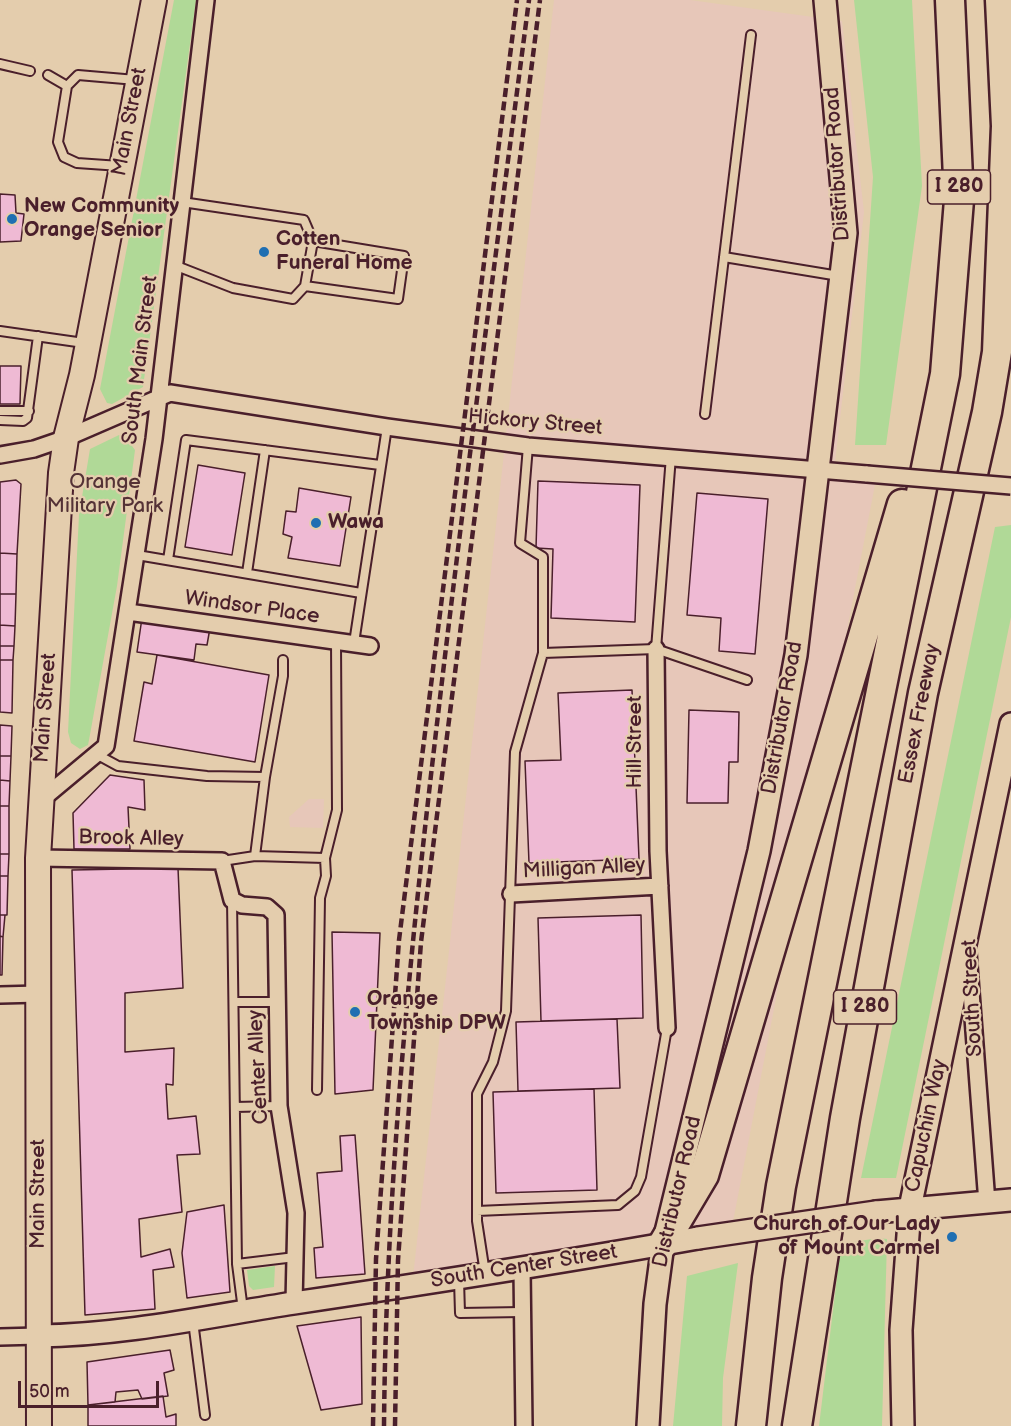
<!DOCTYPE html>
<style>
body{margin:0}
#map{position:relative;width:1011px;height:1426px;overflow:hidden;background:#e4cdad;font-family:"Balsamiq Sans",sans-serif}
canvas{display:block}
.scale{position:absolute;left:18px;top:1381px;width:141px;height:27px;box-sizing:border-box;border:3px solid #4a1f2b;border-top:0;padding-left:8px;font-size:18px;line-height:21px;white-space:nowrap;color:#4a1f2b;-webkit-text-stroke:4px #e4cdad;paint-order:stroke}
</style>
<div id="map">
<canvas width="1011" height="1426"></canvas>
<div class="scale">50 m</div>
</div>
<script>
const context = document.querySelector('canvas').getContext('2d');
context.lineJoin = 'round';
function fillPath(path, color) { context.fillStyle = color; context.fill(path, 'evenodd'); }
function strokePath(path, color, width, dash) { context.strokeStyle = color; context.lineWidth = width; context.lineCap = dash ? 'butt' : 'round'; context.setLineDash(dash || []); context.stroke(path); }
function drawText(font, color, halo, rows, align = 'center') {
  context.font = font + ' "Balsamiq Sans",sans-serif'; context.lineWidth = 4.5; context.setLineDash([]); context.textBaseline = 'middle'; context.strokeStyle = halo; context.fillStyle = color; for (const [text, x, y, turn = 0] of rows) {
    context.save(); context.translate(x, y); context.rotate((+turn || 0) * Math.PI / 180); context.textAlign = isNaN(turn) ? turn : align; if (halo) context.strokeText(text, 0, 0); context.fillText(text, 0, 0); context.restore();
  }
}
fillPath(new Path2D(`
 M554 0H690L842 21 864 212 835 462 878 469 731 1232 412 1286Z
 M309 799H324L323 828 290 827 289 817Z`), '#e7c7b9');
fillPath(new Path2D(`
 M174 0H196L143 387 112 404 107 403 100 389Z
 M854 0H912L922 186 886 445H855L873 177Z
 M119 435 127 439 135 450 117 586 89 740 88 745 80 749 71 743 68 732 79 515 90 449Z
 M1011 525V617L896 1178H861L995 527Z
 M878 1238 887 1239 882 1426H819L841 1244Z
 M738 1263 723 1378 722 1426H673L687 1276Z
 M275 1266 274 1287 253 1290 249 1286 247 1270Z`), '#b0d997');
const building = new Path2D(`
 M0 194 15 195 16 213 24 214 21 241 0 242Z
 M0 366H21L20 404H0Z
 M198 465 245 473 232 555 185 547Z
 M16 480 21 484 17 554 0 553V482Z
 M538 481 640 485 635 622 551 618 553 549 536 548Z
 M299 488 351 497 340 566 288 558 292 537 283 534 286 511 296 512Z
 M697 493 768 499 755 654 719 651 721 618 687 615Z
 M0 553 17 554 16 594H0Z
 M0 594H16L15 626 0 625Z
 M142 618 210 628 207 645 196 644 194 660 137 652Z
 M0 625 15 626 14 646H0Z
 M0 646H14L13 660H0Z
 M157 655 269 675 255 762 134 741 144 682 152 684Z
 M0 660H13L12 713 0 712Z
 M632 690 639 859 529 863 525 761 561 760 558 693Z
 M689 710 739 712 738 762H729L728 803H687Z
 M0 725 12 726 11 756H0Z
 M0 756H11L10 781 0 780Z
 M110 775 144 780 145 810 128 807 130 849H74L73 813Z
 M0 780 10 781 9 806H0Z
 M0 806H9V854H0Z
 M0 854H9L8 876H0Z
 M178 868 183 988 125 993V1052L174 1048 173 1085 166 1084 168 1119 196 1116 200 1154 177 1155 182 1212 139 1219 141 1257 170 1249 174 1267 153 1270 155 1309 85 1315 72 870Z
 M0 876H8L7 915H0Z
 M0 915H5L3 937 0 936Z
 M641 915 643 1018 541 1021 538 918Z
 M332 932 380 933 373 1090 335 1094Z
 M0 936 3 937 2 975H0Z
 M617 1019 620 1088 518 1091 516 1022Z
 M594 1089 597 1190 496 1193 493 1092Z
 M355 1135 365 1274 316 1278 314 1248 323 1247 317 1173 342 1171 340 1136Z
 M224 1205 230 1292 187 1298 182 1253 187 1212Z
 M361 1317 362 1404 321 1410 297 1326Z
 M170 1350 174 1370 164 1373 168 1396 142 1399 138 1390 116 1392 115 1402 88 1405 87 1362Z
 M163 1396 166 1417 176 1414V1426H88V1405Z`);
fillPath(building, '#efbad4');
strokePath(building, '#4a1f2b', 1.5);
const lane = new Path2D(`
 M0 64 30 71
 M48 75 67 86
 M120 166 77 163 64 157 58 142 67 86 78 75 136 80
 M724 257 839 276
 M174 265 233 288 293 299 305 286 313 241 304 220 182 202
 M305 286 398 299 404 256 313 241
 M0 331 84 343
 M0 411H29
 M705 414 751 35
 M0 420 23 421 27 418 38 336
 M137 555 361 593
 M168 560 186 440 380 465
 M247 573 265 450
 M354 643 387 427
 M656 649 671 456
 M543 653 656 649 747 680
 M96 754 118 766 207 776 265 777 283 676V660
 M255 856 325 858
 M222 861 255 856 265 777
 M232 900 237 1264 243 1310
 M234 1002H277
 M317 1090 320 898 326 876 325 858 337 810 336 641
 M235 1107 279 1106
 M477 1211 618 1205 635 1191 641 1177 667 1028
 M237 1264 295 1257
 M485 1273 477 1221V1094L493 1062 506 1011 515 752 543 653V557L520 543 528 446
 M459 1280 460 1313 522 1312
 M193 1321 205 1415`);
const street = new Path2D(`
 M0 455 34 449 66 438 170 393 387 427 528 446 867 474
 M128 612 370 646
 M656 649 658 851 667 1028
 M40 801 106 746 154 439 206 0
 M38 858 222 861 232 900 242 905 267 907 276 915 279 1106 296 1213 294 1303
 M511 894 660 886
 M968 952 987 1203
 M0 995 39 994
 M522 1269 524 1426
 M0 1337 38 1336`);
const secondary = new Path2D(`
 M876 1212 1011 1200
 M38 1336C124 1335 210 1316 294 1303 429 1283 564 1262 698 1238
 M648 1426 655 1304 663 1244 759 851 796 655 846 233 825 0
 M903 1426 901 1330 910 1208 1011 724`);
const primary = new Path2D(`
 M39 1426 38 858 61 473 66 438 82 375 154 0`);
const highway = new Path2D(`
 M663 1244 704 1175 902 504
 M751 1426 767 1278 781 1186 945 374 959 200 950 0
 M797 1426 845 1118 923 693 987 412 997 352 1006 126 1000 0`);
strokePath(lane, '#4a1f2b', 12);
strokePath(street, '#4a1f2b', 20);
strokePath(secondary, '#4a1f2b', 26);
strokePath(primary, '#4a1f2b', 28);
strokePath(highway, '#4a1f2b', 33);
strokePath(lane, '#e4cdad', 8);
strokePath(street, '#e4cdad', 15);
strokePath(secondary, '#e4cdad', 21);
strokePath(primary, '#e4cdad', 24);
strokePath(highway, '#e4cdad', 28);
strokePath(new Path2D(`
 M373 1426 376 1259 399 940 517 0
 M384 1426C386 1187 410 952 438 715 466 476 498 238 529 0
 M395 1426 398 1260 421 942 540 0`), '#4a1f2b', 4.5, [9, 4.5]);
const streetBridge = new Path2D(`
 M867 474 1011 486`);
const secondaryBridge = new Path2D(`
 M698 1238 876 1212`);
strokePath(streetBridge, '#4a1f2b', 20, []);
strokePath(secondaryBridge, '#4a1f2b', 26, []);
strokePath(streetBridge, '#e4cdad', 15);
strokePath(secondaryBridge, '#e4cdad', 21);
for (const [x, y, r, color] of [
 [12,219,6,"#1f6fb2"],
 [264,252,6,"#1f6fb2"],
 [316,523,6,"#1f6fb2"],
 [355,1012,6,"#1f6fb2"],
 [952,1237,6,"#1f6fb2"]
]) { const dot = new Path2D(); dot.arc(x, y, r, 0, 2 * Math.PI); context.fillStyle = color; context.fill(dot); strokePath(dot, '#e4cdad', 2); }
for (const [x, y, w] of [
 [959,187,63],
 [865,1007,63]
]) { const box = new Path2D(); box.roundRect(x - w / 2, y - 17, w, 34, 4.5); context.fillStyle = '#e4cdad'; context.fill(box); strokePath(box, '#4a1f2b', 1.5); }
drawText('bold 20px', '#4a1f2b', null, [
 ["I 280",959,187],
 ["I 280",865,1007]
]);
drawText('21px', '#4a1f2b', '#e4cdad', [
 ["Main Street",130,122,-79],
 ["Distributor Road",838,164,-94],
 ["South Main Street",141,360,-83],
 ["Hickory Street",535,423,5],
 ["Windsor Place",252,608,8],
 ["Main Street",46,708,-86],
 ["Essex Freeway",920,714,-79],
 ["Distributor Road",783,718,-80],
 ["Hill Street",636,742,-90],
 ["Brook Alley",131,839,1],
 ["Milligan Alley",584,869,-3],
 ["South Street",973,998,-93],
 ["Center Alley",259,1067,-93],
 ["Capuchin Way",927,1126,-78],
 ["Distributor Road",678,1192,-77],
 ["Main Street",39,1194,-90],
 ["South Center Street",524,1267,-9]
]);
drawText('bold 21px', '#4a1f2b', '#e4cdad', [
 ["New Community",24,207],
 ["Orange Senior",24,231],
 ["Cotten",276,240],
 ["Funeral Home",276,264],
 ["Wawa",328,523],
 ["Orange",367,1000],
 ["Township DPW",367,1024],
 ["Church of Our Lady",940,1225,"right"],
 ["of Mount Carmel",940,1249,"right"]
], 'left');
drawText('21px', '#543236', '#e4cdad', [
 ["Orange",105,483],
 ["Military Park",105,507]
]);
</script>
